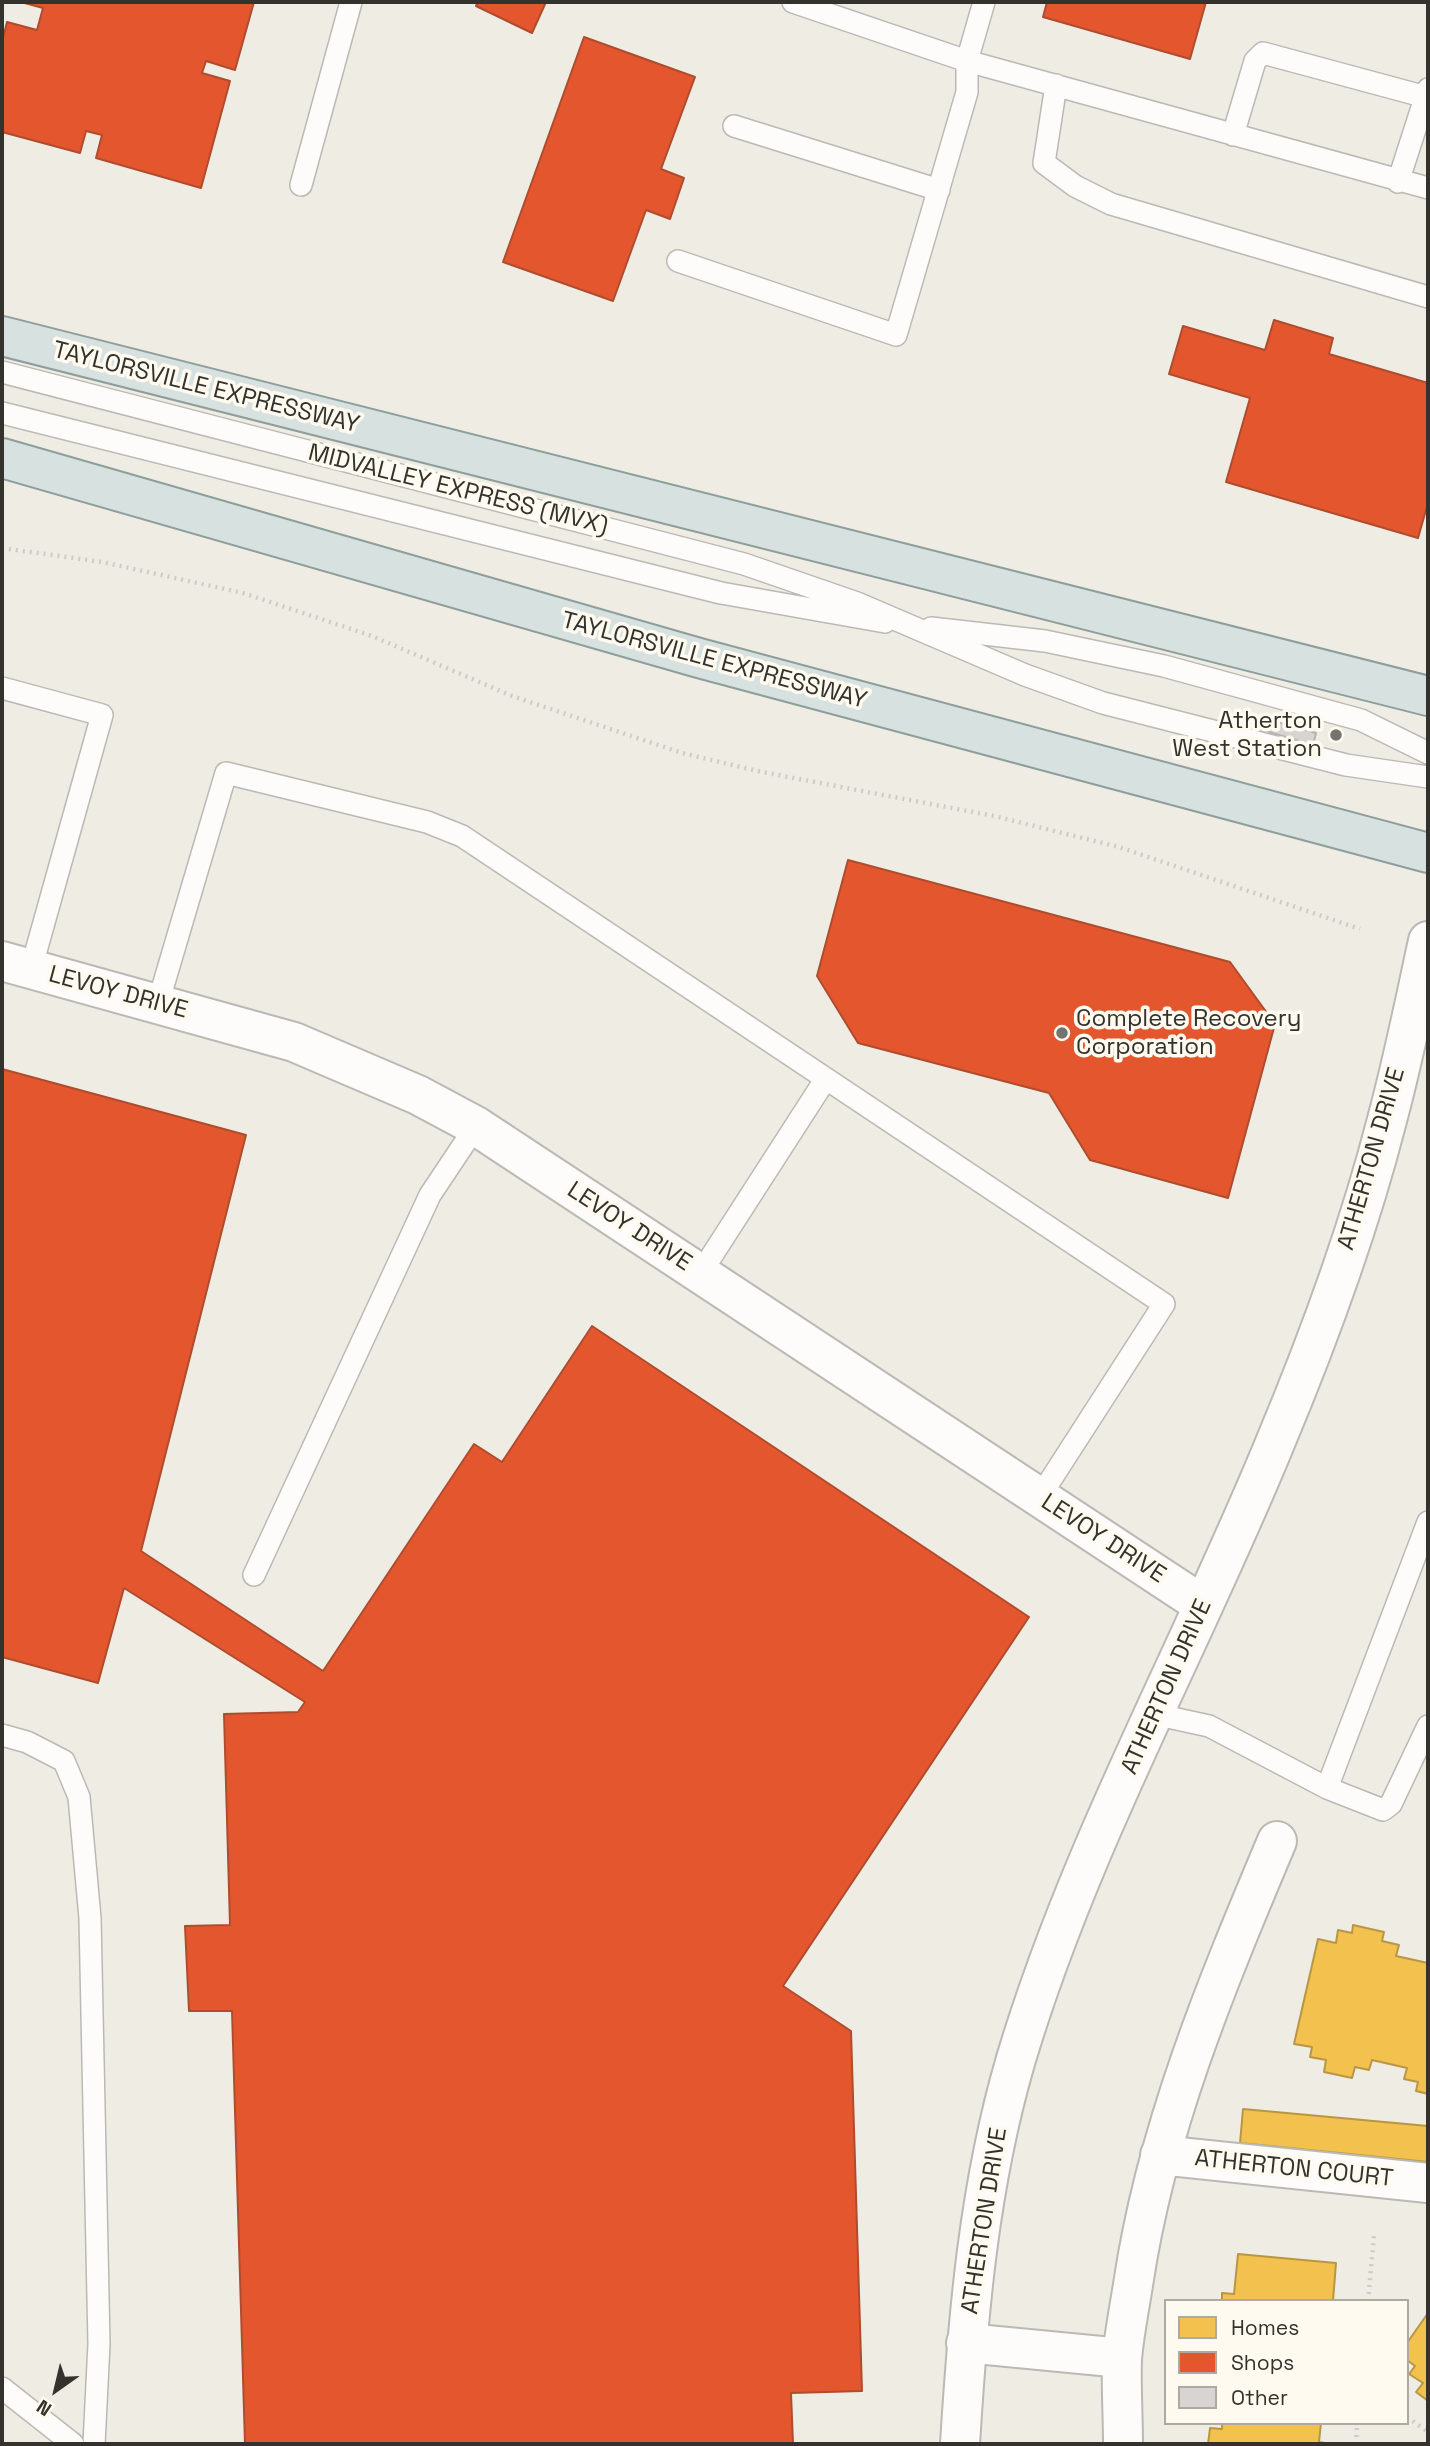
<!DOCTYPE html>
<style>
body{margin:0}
#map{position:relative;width:1430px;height:2446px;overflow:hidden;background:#efece4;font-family:"Space Grotesk",sans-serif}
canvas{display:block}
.frame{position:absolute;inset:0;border:4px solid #34322d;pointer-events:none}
.legend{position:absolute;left:1164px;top:2299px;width:245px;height:126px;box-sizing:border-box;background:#fffaf0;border:2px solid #aeaaa2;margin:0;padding:9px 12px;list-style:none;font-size:21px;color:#34322d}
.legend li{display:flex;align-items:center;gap:14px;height:35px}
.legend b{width:35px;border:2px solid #aeaaa2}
.north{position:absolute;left:21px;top:2355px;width:70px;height:70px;-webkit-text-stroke:5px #fffaf0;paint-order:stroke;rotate:214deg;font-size:19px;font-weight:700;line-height:28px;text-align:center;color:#34322d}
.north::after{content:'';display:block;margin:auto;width:24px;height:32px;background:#34322d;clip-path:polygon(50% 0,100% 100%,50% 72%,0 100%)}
</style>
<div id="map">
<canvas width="1430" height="2446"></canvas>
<div class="frame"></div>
<ul class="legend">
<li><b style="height:19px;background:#f2c14e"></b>Homes</li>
<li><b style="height:19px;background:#e4572e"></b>Shops</li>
<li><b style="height:19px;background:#d7d4d2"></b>Other</li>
</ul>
<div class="north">N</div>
</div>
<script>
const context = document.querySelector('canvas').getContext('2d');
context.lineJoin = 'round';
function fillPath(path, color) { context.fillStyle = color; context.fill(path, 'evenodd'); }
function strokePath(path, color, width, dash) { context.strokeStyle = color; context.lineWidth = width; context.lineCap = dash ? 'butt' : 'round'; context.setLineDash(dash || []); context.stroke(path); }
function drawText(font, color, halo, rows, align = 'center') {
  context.font = font + ' "Space Grotesk",sans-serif'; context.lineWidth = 7; context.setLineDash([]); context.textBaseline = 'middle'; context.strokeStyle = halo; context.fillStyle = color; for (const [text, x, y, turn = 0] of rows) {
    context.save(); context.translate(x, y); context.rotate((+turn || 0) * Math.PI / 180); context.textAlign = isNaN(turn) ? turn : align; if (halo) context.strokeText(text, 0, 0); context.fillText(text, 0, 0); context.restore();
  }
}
const homes = new Path2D(`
 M1353 1925 1384 1932 1382 1941 1399 1945 1396 1956 1428 1963V2094L1416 2091 1418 2082 1404 2079 1407 2068 1372 2060 1369 2070 1355 2067 1352 2078 1324 2072 1326 2060 1310 2057 1312 2047 1294 2044 1318 1939 1336 1943 1338 1930 1352 1933Z
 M1243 2109 1428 2126V2162L1240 2143Z
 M1238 2254 1336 2263 1333 2301H1222V2293L1234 2294Z
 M1428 2313V2401L1416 2392 1423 2383 1409 2374 1415 2366 1407 2360V2343Z
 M1222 2423H1321L1319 2442 1331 2444H1208L1210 2428 1222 2429Z`);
fillPath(homes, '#f2c14e');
strokePath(homes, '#b99644', 2);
const shops = new Path2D(`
 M21 2H254L235 70 206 61 202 73 230 81 201 188 96 158 102 135 86 131 80 153 2 132V42L7 22 37 30 43 8Z
 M478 2H546L532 33 476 6Z
 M1047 2H1206L1190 59 1043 17Z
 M584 37 695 77 661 169 684 178 670 219 646 210 613 301 503 262Z
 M1274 320 1333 338 1329 354 1428 383V503L1418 538 1226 482 1250 398 1169 374 1183 326 1265 350Z
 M848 860 1230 962 1275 1024 1228 1198 1090 1160 1049 1093 858 1043 817 976Z
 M2 1069 246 1135 141 1551 323 1671 474 1444 502 1462 592 1326 1029 1617 783 1986 851 2031 862 2391 791 2393 793 2444H245L232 2011H189L185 1926 230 1925 224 1714 298 1712 305 1702 124 1588 98 1683 2 1657Z`);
fillPath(shops, '#e4572e');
strokePath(shops, '#af4c2e', 2);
const building = new Path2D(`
 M1238 711 1316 733 1313 745 1235 722Z`);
fillPath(building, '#d7d4d2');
strokePath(building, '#b6b3b1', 2);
const service = new Path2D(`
 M793 2 967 61 984 2
 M1056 85 1044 163 1075 186 1111 204 1428 297
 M734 126 939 190
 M1233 135 1255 61 1263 53 1426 97
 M1398 182 1428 89
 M301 185 351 2
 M678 261 896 335 967 92V61L1428 188
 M2 372 744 564 857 603 1025 675 1103 703 1346 765 1428 777
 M2 413 721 593 885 622
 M931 628 1045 641 1164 666 1361 720 1428 753
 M2 688 102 715 31 969
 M158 1003 226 773 427 822 462 836 1164 1304 1039 1498
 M700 1274 825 1080
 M254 1575 430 1195 476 1126
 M1154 1714 1209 1726 1327 1788 1428 1522
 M2 1735 27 1742 64 1761 79 1797 90 1918 99 2344 94 2444
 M1327 1788 1383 1810 1391 1804 1428 1726
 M2 2388 73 2444`);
const minor = new Path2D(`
 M2 961 294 1042 418 1095 476 1126 1203 1605
 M1160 2155 1428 2183
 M966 2343 1122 2358
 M1123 2444C1123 2416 1121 2387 1122 2359 1124 2335 1129 2310 1133 2285 1156 2129 1216 1986 1277 1841`);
const tertiary = new Path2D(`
 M960 2444C968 2314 979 2185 1016 2059 1080 1845 1191 1648 1275 1443 1319 1338 1359 1229 1387 1120 1403 1061 1415 1001 1428 941`);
const primary = new Path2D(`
 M2 336 1428 696
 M2 458 699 658 1428 853`);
strokePath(service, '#bbb9b4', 24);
strokePath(minor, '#bbb9b4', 42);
strokePath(tertiary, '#bbb9b4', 42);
strokePath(primary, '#8d9e9b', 42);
strokePath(new Path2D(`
 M2 548 102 562 243 593 372 636 512 696 682 753 762 772 994 816 1119 847 1360 929
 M1368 2301 1374 2236
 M1407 2417 1428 2432
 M1356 2444 1357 2423`), '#cdccc9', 4.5, [2, 5]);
strokePath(service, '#fdfcfb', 21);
strokePath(minor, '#fdfcfb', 38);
strokePath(tertiary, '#fdfcfb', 38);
strokePath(primary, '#d6e1e0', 38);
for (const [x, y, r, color] of [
 [1336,735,7,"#75736d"],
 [1062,1033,7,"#75736d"]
]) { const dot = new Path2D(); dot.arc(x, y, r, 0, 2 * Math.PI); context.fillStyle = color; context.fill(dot); strokePath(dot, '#fffaf0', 2.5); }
drawText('24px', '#34322d', '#fffaf0', [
 ["TAYLORSVILLE EXPRESSWAY",206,388,14],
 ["MIDVALLEY EXPRESS (MVX)",458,490,14],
 ["TAYLORSVILLE EXPRESSWAY",714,661,15],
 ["LEVOY DRIVE",118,993,15],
 ["ATHERTON DRIVE",1372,1159,-74],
 ["LEVOY DRIVE",629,1227,33],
 ["LEVOY DRIVE",1103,1539,33],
 ["ATHERTON DRIVE",1167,1687,-66],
 ["ATHERTON COURT",1294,2169,6],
 ["ATHERTON DRIVE",985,2221,-81]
]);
drawText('24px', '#34322d', '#fffaf0', [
 ["Atherton",1322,721],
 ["West Station",1322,749],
 ["Complete Recovery",1076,1019,"left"],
 ["Corporation",1076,1047,"left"]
], 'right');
</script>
